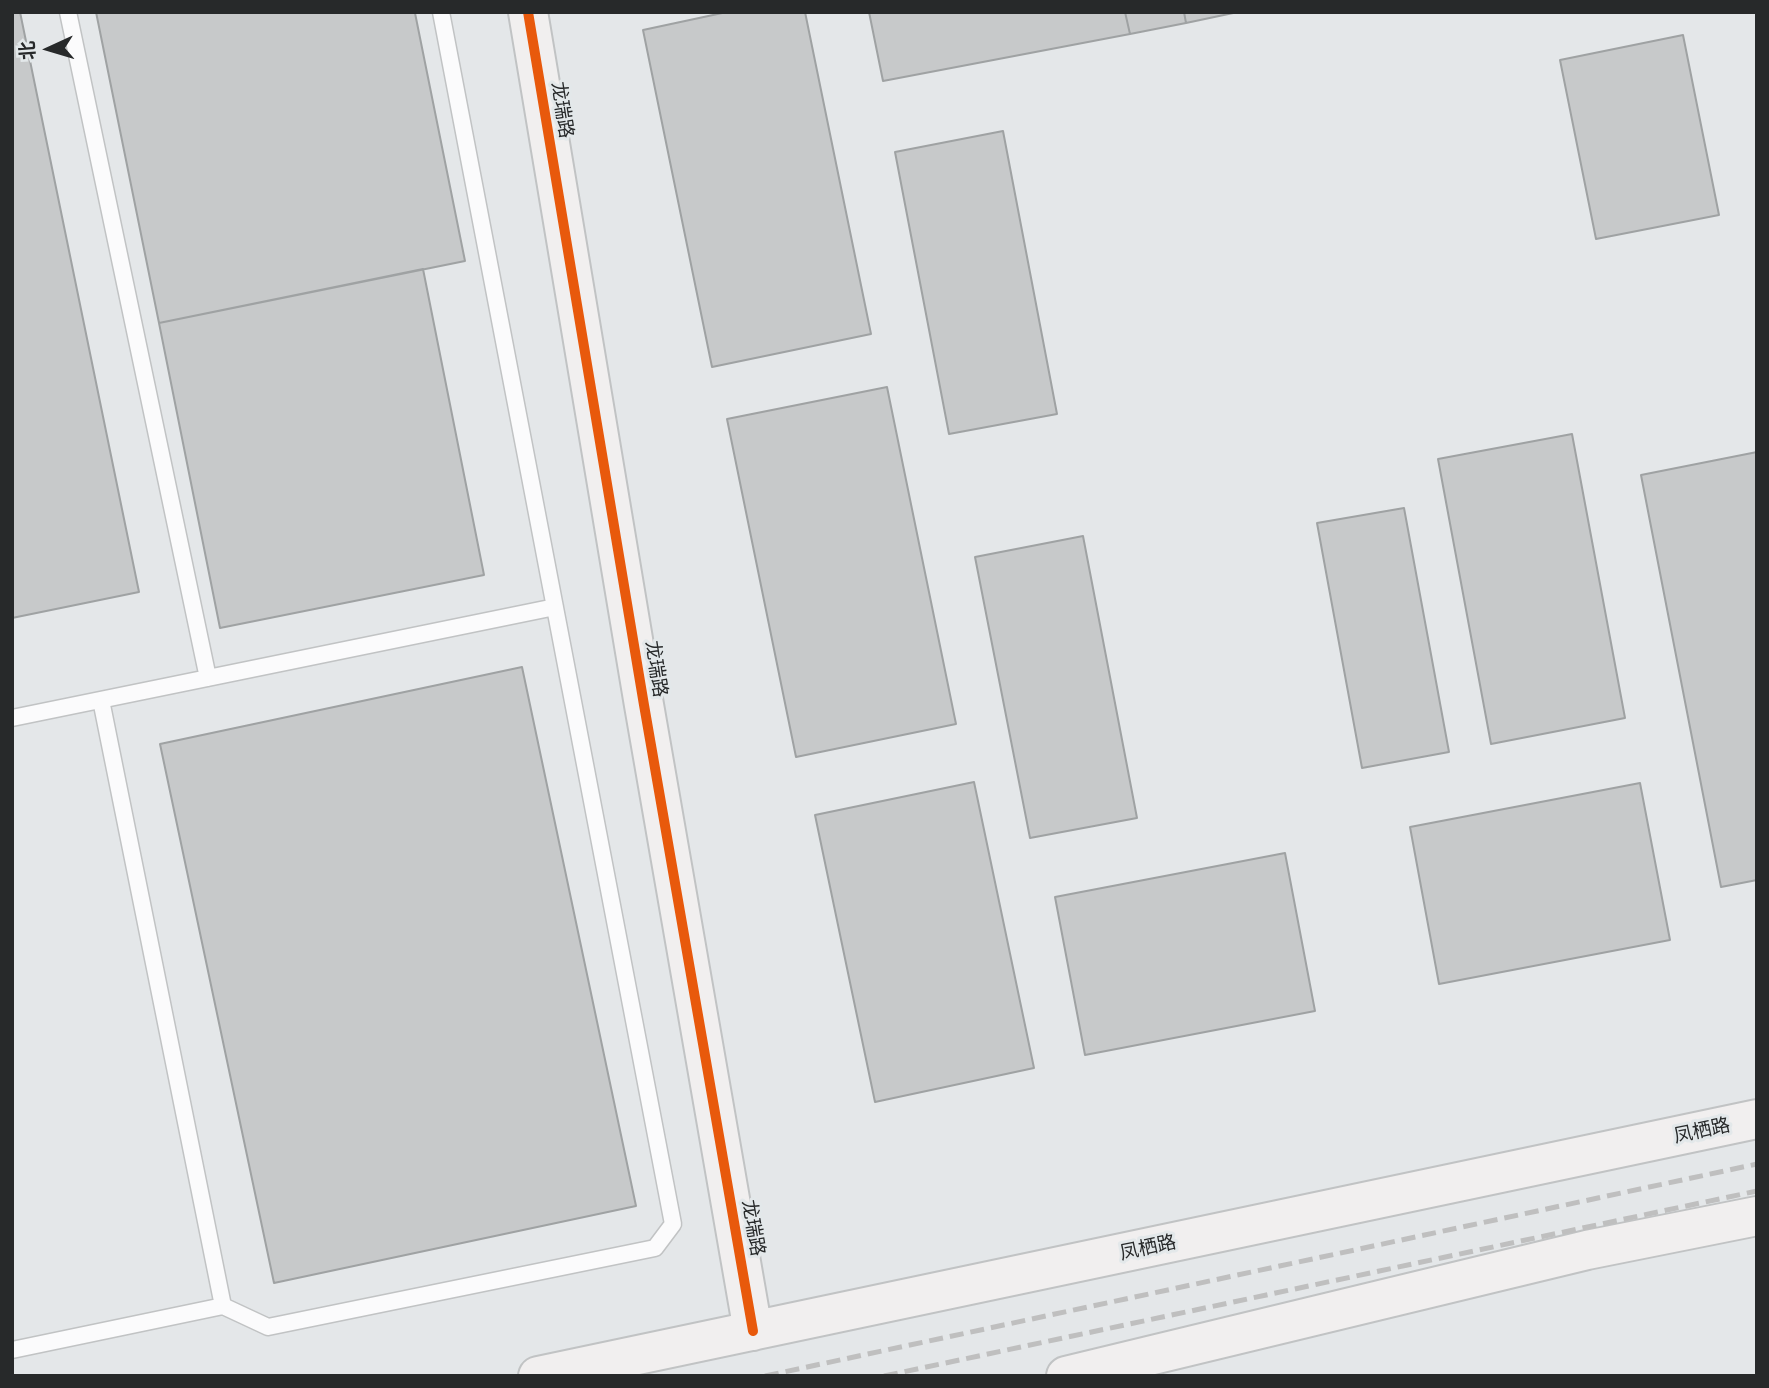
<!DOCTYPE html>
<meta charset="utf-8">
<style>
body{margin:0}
#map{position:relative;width:1769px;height:1388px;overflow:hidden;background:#e4e7e9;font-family:Inter,"Noto Sans SC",sans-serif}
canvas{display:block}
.frame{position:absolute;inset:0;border:14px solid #27292a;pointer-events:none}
.north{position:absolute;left:14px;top:14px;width:70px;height:70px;-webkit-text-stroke:5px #e3e8ea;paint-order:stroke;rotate:266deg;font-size:19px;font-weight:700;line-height:28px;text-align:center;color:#27292a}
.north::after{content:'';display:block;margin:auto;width:24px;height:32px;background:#27292a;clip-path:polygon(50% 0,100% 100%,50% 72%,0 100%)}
</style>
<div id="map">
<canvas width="1769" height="1388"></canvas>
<div class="frame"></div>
<div class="north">北</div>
</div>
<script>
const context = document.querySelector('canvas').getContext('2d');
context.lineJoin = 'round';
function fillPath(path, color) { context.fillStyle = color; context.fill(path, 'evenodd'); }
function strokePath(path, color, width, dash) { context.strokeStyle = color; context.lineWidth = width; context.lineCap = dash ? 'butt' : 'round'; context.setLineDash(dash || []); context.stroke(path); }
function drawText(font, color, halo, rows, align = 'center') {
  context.font = font + ' Inter,"Noto Sans SC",sans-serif'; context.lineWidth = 6; context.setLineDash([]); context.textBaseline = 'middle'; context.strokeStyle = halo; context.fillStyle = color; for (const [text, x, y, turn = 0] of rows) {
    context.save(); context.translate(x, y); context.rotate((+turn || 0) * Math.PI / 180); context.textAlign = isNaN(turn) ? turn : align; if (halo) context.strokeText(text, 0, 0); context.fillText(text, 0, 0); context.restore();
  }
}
const building = new Path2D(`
 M12 12H20L139 592 12 618Z
 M96 12H418L415 13 465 261 159 323Z
 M727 12H805L871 334 712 367 643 30Z
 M869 12H1125L1130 34 883 81Z
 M1125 12H1184L1186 23 1130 34Z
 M1184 12H1238L1186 23Z
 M1683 35 1719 215 1596 239 1560 60Z
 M1003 131 1057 414 949 434 895 152Z
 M423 269 484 575 220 628 159 323Z
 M887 387 956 724 796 757 727 419Z
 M1572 434 1625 718 1491 744 1438 459Z
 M1757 452V880L1721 887 1641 475Z
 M1404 508 1449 752 1362 768 1317 523Z
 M1083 536 1137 818 1030 838 975 557Z
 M522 667 636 1206 274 1283 160 744Z
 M974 782 1034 1068 875 1102 815 815Z
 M1640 783 1670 940 1439 984 1410 827Z
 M1285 853 1315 1011 1085 1055 1055 897Z`);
fillPath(building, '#c7c9ca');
strokePath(building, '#9fa2a3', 2);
const lane = new Path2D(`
 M68 12 208 678
 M101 700 223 1306
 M12 718 555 607
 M12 1350 223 1306 268 1327 655 1248 673 1224 441 12`);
const secondary = new Path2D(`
 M528 12 644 705 753 1331
 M538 1376 1757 1119
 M1066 1376 1587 1250 1757 1216`);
strokePath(lane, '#c1c3c4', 19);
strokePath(secondary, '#c1c3c4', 42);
strokePath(lane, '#fbfbfc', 16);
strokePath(secondary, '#f1efef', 38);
strokePath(new Path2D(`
 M765 1376 1757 1164
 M884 1376 1757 1191`), '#bfbfbf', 5, [14, 7]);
strokePath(new Path2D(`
 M528 12 644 705 753 1331`), '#e8590c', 10);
drawText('19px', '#27292a', '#e3e8ea', [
 ["龙瑞路",562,110,81],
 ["龙瑞路",656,669,81],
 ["凤栖路",1702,1131,-12],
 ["龙瑞路",753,1228,80],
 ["凤栖路",1148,1248,-12]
]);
</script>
